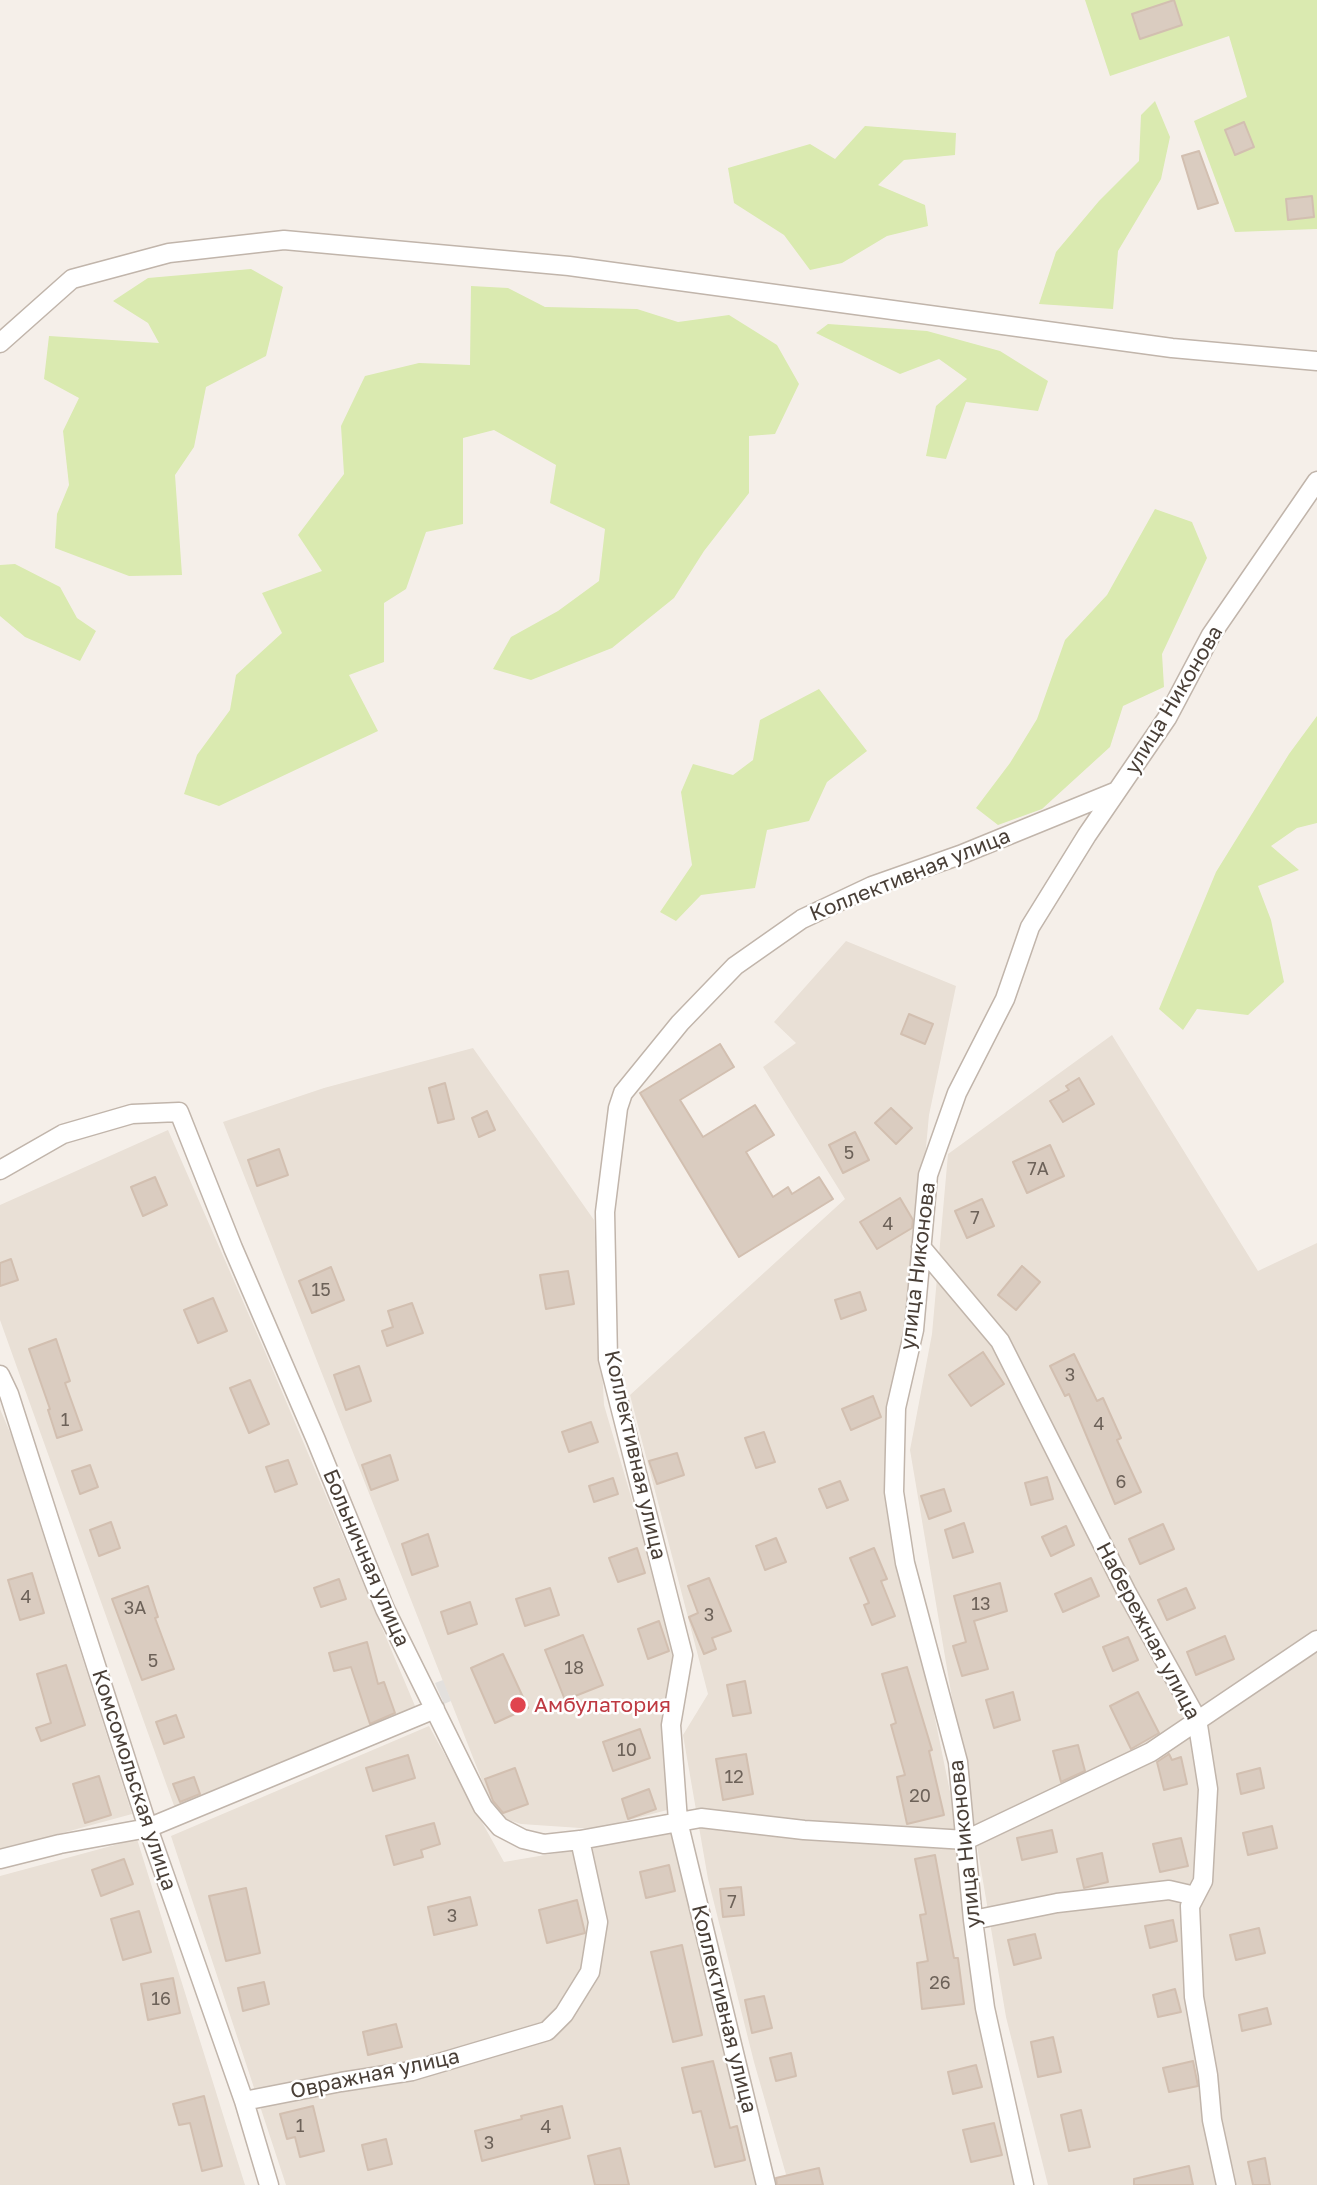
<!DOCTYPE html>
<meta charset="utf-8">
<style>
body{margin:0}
canvas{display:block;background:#f5efe9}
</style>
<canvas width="1317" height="2185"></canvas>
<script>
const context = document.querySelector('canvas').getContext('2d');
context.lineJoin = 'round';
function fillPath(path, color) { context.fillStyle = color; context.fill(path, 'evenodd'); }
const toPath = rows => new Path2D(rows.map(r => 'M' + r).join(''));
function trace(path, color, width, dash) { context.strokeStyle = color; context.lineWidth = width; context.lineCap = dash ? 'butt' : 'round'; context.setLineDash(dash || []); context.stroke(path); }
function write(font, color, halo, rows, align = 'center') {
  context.font = font + ' "Golos Text",sans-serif'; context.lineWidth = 5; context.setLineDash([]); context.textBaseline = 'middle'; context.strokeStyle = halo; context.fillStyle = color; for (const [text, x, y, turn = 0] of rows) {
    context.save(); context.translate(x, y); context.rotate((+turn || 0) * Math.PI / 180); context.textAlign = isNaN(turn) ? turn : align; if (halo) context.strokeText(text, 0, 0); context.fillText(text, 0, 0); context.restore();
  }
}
fillPath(toPath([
 [846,941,956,986,929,1115,919,1223,884,1470,956,1821,1016,2185,789,2185,754,2062,708,1879,683,1735,708,1694,630,1395,845,1199,763,1067,796,1043,774,1022],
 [1112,1035,1258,1271,1317,1243,1317,2185,1048,2185,1006,2017,910,1450,932,1334,948,1154],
 [473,1048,594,1220,604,1405,678,1656,671,1809,595,1829,521,1824,496,1816,223,1122,324,1088],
 [168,1130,266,1354,418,1713,177,1814,0,1320,0,1205],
 [0,1409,12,1437,132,1814,0,1850],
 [429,1726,504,1862,674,1833,759,2185,286,2185,171,1836],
 [137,1839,245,2185,0,2185,0,1876]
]), '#e9e0d6');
fillPath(toPath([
 [1085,0,1317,0,1317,229,1235,232,1194,121,1247,97,1229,36,1110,76],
 [1155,101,1170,137,1161,179,1118,251,1113,309,1039,304,1056,252,1099,201,1139,161,1141,115],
 [865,126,956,133,955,155,904,160,878,185,925,205,928,226,887,236,842,263,810,270,784,235,734,203,728,168,810,144,835,159],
 [251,269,283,287,266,356,206,387,194,447,175,475,182,575,129,576,55,548,57,514,69,485,63,431,79,398,44,379,49,336,159,343,148,323,113,301,148,278],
 [471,286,508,288,545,307,637,309,678,322,729,315,777,345,799,384,775,434,749,436,749,493,704,551,674,598,612,648,531,680,493,669,511,637,558,611,599,581,605,529,550,503,556,465,494,430,463,438,463,524,426,532,406,589,384,603,384,662,349,675,378,731,219,806,184,794,197,755,230,710,236,675,282,633,262,593,322,571,298,535,344,474,341,426,365,376,419,363,470,365],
 [828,324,927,331,1000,351,1048,381,1038,411,966,402,946,459,926,456,936,406,967,379,939,359,900,374,816,333],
 [1155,509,1192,522,1207,558,1162,654,1164,687,1123,706,1110,747,1042,809,998,825,976,808,1010,763,1037,719,1065,640,1107,595],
 [15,564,60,587,77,618,96,631,80,661,25,637,0,616,0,565],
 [819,689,867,751,827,782,809,821,767,830,755,888,701,895,676,921,660,912,692,865,681,792,693,764,733,775,753,760,760,720],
 [1317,716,1317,823,1297,828,1271,846,1299,870,1258,886,1271,920,1284,982,1248,1015,1197,1009,1183,1030,1159,1009,1216,872,1289,754]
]), '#daeab0');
fillPath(toPath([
 [443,1680,451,1701,444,1704,435,1683]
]), '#e3e0dd');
const building = toPath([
 [1174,0,1182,25,1140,39,1132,14,1174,0],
 [1244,122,1254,147,1235,155,1225,130,1244,122],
 [1199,151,1218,203,1198,209,1182,156,1199,151],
 [1312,196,1314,217,1288,220,1286,199,1312,196],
 [909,1014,933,1024,925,1044,901,1034,909,1014],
 [720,1044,734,1067,680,1100,703,1137,755,1105,774,1135,746,1152,773,1197,788,1187,792,1194,819,1177,833,1199,739,1257,640,1093,720,1044],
 [1079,1078,1094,1104,1063,1122,1050,1101,1069,1090,1066,1086,1079,1078],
 [445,1083,454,1119,438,1123,429,1088,445,1083],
 [891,1108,912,1128,896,1144,875,1123,891,1108],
 [487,1111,495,1130,479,1137,472,1118,487,1111],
 [855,1132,869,1160,843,1173,829,1145,855,1132],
 [1050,1145,1064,1176,1027,1193,1013,1162,1050,1145],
 [279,1149,288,1175,257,1186,248,1160,279,1149],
 [155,1177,167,1205,143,1216,131,1187,155,1177],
 [900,1198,913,1220,912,1228,877,1249,860,1222,900,1198],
 [982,1199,994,1226,967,1238,955,1211,982,1199],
 [11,1259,18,1280,0,1286,0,1263,11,1259],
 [1022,1266,1040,1282,1016,1310,998,1295,1022,1266],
 [331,1267,344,1300,312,1313,299,1281,331,1267],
 [568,1271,574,1304,546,1309,540,1275,568,1271],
 [860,1292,866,1310,841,1319,835,1300,860,1292],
 [213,1298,227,1331,198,1343,184,1310,213,1298],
 [412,1303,423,1333,387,1346,382,1331,393,1327,388,1311,412,1303],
 [56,1339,70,1381,65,1383,82,1430,57,1438,48,1410,50,1409,29,1349,56,1339],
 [983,1352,1004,1384,971,1406,949,1375,983,1352],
 [1074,1354,1097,1401,1103,1398,1121,1438,1117,1440,1141,1492,1115,1504,1069,1394,1065,1396,1050,1366,1074,1354],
 [359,1366,371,1401,346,1410,334,1375,359,1366],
 [250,1380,269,1424,249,1433,230,1388,250,1380],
 [873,1396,881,1417,851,1430,842,1409,873,1396],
 [591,1422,598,1442,569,1452,562,1432,591,1422],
 [764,1432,775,1462,756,1468,745,1438,764,1432],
 [677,1453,684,1475,657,1484,649,1461,677,1453],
 [390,1455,398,1480,371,1490,362,1465,390,1455],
 [288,1460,297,1484,275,1492,266,1467,288,1460],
 [90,1465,98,1487,80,1494,72,1471,90,1465],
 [1047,1477,1053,1499,1031,1505,1025,1483,1047,1477],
 [613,1478,618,1494,594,1502,589,1486,613,1478],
 [840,1481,848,1500,827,1508,819,1489,840,1481],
 [944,1489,951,1511,929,1519,921,1496,944,1489],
 [111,1522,120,1548,99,1556,90,1530,111,1522],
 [964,1523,973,1552,953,1558,945,1530,964,1523],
 [1163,1524,1174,1549,1140,1564,1129,1539,1163,1524],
 [1066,1526,1074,1545,1051,1556,1042,1537,1066,1526],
 [428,1534,438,1566,412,1575,402,1544,428,1534],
 [776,1538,786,1562,765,1570,756,1546,776,1538],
 [637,1548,645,1573,618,1582,609,1558,637,1548],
 [874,1548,887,1579,881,1581,895,1616,872,1625,864,1605,869,1603,850,1558,874,1548],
 [32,1573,44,1613,20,1620,8,1580,32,1573],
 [709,1578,731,1631,712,1638,716,1649,704,1654,689,1617,698,1613,688,1586,709,1578],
 [1091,1578,1099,1596,1063,1612,1055,1594,1091,1578],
 [339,1579,346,1599,321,1607,314,1588,339,1579],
 [1000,1583,1007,1611,974,1621,988,1669,962,1676,953,1646,966,1642,954,1596,1000,1583],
 [148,1586,158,1617,155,1618,174,1669,142,1680,112,1599,148,1586],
 [550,1588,559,1615,525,1626,516,1599,550,1588],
 [1186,1588,1195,1608,1167,1620,1158,1600,1186,1588],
 [470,1602,477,1624,448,1634,441,1612,470,1602],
 [659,1621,669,1651,648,1659,638,1629,659,1621],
 [583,1635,603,1685,565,1700,545,1650,583,1635],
 [1225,1636,1234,1659,1196,1675,1187,1652,1225,1636],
 [1128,1637,1138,1660,1113,1671,1103,1647,1128,1637],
 [367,1642,378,1684,384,1682,395,1713,370,1724,351,1667,334,1671,329,1653,367,1642],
 [503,1654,528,1708,495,1723,471,1668,503,1654],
 [66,1665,85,1725,41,1741,36,1728,51,1723,37,1674,66,1665],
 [907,1667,932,1750,929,1751,944,1815,907,1824,897,1777,905,1775,891,1725,896,1723,882,1674,907,1667],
 [745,1681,751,1713,733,1716,727,1685,745,1681],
 [1013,1692,1020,1720,994,1728,986,1700,1013,1692],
 [1138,1692,1159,1733,1131,1749,1110,1706,1138,1692],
 [176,1715,184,1737,164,1744,156,1722,176,1715],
 [640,1729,650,1758,613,1771,603,1742,640,1729],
 [1078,1745,1085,1771,1061,1782,1053,1751,1078,1745],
 [746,1754,753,1794,723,1800,716,1759,746,1754],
 [1169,1754,1172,1760,1181,1757,1187,1784,1164,1790,1157,1762,1169,1754],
 [408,1755,415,1778,373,1791,366,1768,408,1755],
 [515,1768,528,1804,503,1813,493,1801,485,1779,515,1768],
 [1260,1768,1264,1788,1241,1794,1237,1774,1260,1768],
 [99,1776,111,1815,85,1823,73,1784,99,1776],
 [194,1777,200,1794,180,1802,173,1784,194,1777],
 [649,1789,656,1809,628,1819,622,1799,649,1789],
 [434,1823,440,1844,421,1850,423,1857,394,1865,386,1836,434,1823],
 [1272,1826,1277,1848,1248,1855,1243,1833,1272,1826],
 [1052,1830,1057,1852,1022,1860,1017,1838,1052,1830],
 [1181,1838,1188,1866,1160,1872,1153,1844,1181,1838],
 [1102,1853,1108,1882,1084,1888,1077,1859,1102,1853],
 [935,1855,954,1958,958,1958,964,2004,922,2009,917,1963,928,1961,920,1915,926,1914,915,1859,935,1855],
 [124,1859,133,1884,101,1896,92,1870,124,1859],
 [669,1865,675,1891,646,1898,640,1872,669,1865],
 [741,1887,744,1915,723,1917,720,1889,741,1887],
 [246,1888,260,1953,226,1961,209,1896,246,1888],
 [470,1897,477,1925,434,1935,428,1907,470,1897],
 [577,1900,585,1933,547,1943,539,1910,577,1900],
 [139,1911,151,1952,123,1960,111,1919,139,1911],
 [1173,1920,1177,1941,1150,1948,1145,1926,1173,1920],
 [1259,1928,1265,1953,1236,1960,1230,1935,1259,1928],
 [1035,1934,1041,1958,1014,1965,1008,1940,1035,1934],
 [682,1945,702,2035,673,2042,651,1952,682,1945],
 [173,1978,180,2013,148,2020,141,1984,173,1978],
 [264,1982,269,2004,243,2011,238,1988,264,1982],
 [1175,1989,1181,2012,1158,2017,1153,1995,1175,1989],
 [764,1996,772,2028,752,2033,745,2000,764,1996],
 [1267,2008,1271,2024,1242,2031,1239,2015,1267,2008],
 [396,2024,402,2047,368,2055,363,2032,396,2024],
 [1053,2037,1061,2072,1038,2077,1031,2042,1053,2037],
 [791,2053,796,2076,776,2081,770,2058,791,2053],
 [713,2061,730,2128,737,2126,745,2160,715,2167,701,2111,693,2113,682,2068,713,2061],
 [1193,2061,1198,2086,1169,2092,1163,2068,1193,2061],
 [976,2065,982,2087,953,2094,948,2072,976,2065],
 [204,2096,222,2166,202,2171,190,2123,179,2125,173,2104,204,2096],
 [313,2106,324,2151,300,2157,295,2137,287,2139,280,2114,313,2106],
 [562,2106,570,2138,482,2161,475,2131,522,2119,521,2116,562,2106],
 [1081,2110,1090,2147,1069,2151,1061,2115,1081,2110],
 [994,2123,1002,2155,971,2162,963,2130,994,2123],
 [386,2139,392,2164,368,2170,362,2145,386,2139],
 [620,2148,629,2185,595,2185,588,2156,620,2148],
 [1265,2158,1270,2185,1253,2185,1248,2162,1265,2158],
 [1189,2166,1193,2185,1134,2185,1134,2179,1189,2166],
 [819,2168,823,2185,777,2185,776,2178,819,2168]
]);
fillPath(building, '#daccc0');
trace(building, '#d2bfb0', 2);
const street = toPath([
 [0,343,72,279,169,253,284,240,569,266,1172,348,1317,361],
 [0,1170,63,1134,132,1114,179,1112,233,1248,316,1440,385,1609,483,1807,500,1827,523,1839,544,1844,580,1840,701,1818,804,1830,966,1840,1151,1752,1317,1640],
 [921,1247,1000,1341,1126,1591,1197,1719,1208,1789,1203,1881,1190,1906,1194,1997,1208,2075,1212,2120,1226,2185],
 [0,1375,9,1394,148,1828,244,2101,269,2185],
 [0,1859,60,1844,148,1828,435,1709],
 [973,1920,1057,1903,1169,1890,1195,1896],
 [244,2101,341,2082,412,2071,547,2031,564,2014,590,1972,598,1922,580,1840],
 [766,2185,678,1821,671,1725,683,1655,608,1359,605,1212,618,1108,623,1093,680,1023,735,966,802,919,872,886,960,855,1117,791],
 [1024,2185,985,2008,973,1920,958,1762,905,1563,894,1492,896,1408,914,1330,928,1175,957,1093,1005,999,1030,927,1087,835,1167,718,1211,635,1317,481]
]);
trace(street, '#c1b5ab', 21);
trace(street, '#fff', 18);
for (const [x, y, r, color] of [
 [518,1705,9,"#e0444e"]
]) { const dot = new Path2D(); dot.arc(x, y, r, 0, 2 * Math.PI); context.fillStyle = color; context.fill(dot); trace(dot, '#fff', 2.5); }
write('18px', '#6d6259', null, [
 ["5",849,1153],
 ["7А",1038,1169],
 ["7",975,1218],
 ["4",888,1224],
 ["15",321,1290],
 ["3",1070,1375],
 ["1",65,1420],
 ["4",1099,1424],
 ["6",1121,1482],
 ["4",26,1597],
 ["13",981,1604],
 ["3А",135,1608],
 ["3",709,1615],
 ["5",153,1661],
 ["18",574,1668],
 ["10",627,1750],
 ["12",734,1777],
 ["20",920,1796],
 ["7",732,1902],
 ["3",452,1916],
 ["26",940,1983],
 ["16",161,1999],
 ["1",300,2126],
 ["4",546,2127],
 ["3",489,2143]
]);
write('21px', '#493f37', '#fff', [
 ["улица Никонова",1174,700,-59],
 ["Коллективная улица",910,875,-22],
 ["улица Никонова",918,1266,-83],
 ["Коллективная улица",635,1455,77],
 ["Больничная улица",366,1558,67],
 ["Набережная улица",1148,1631,62],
 ["Комсомольская улица",134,1780,72],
 ["улица Никонова",965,1844,-96],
 ["Коллективная улица",724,2009,76],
 ["Овражная улица",375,2074,-12]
]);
write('21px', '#be3a42', '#fff', [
 ["Амбулатория",534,1705]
], 'left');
</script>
